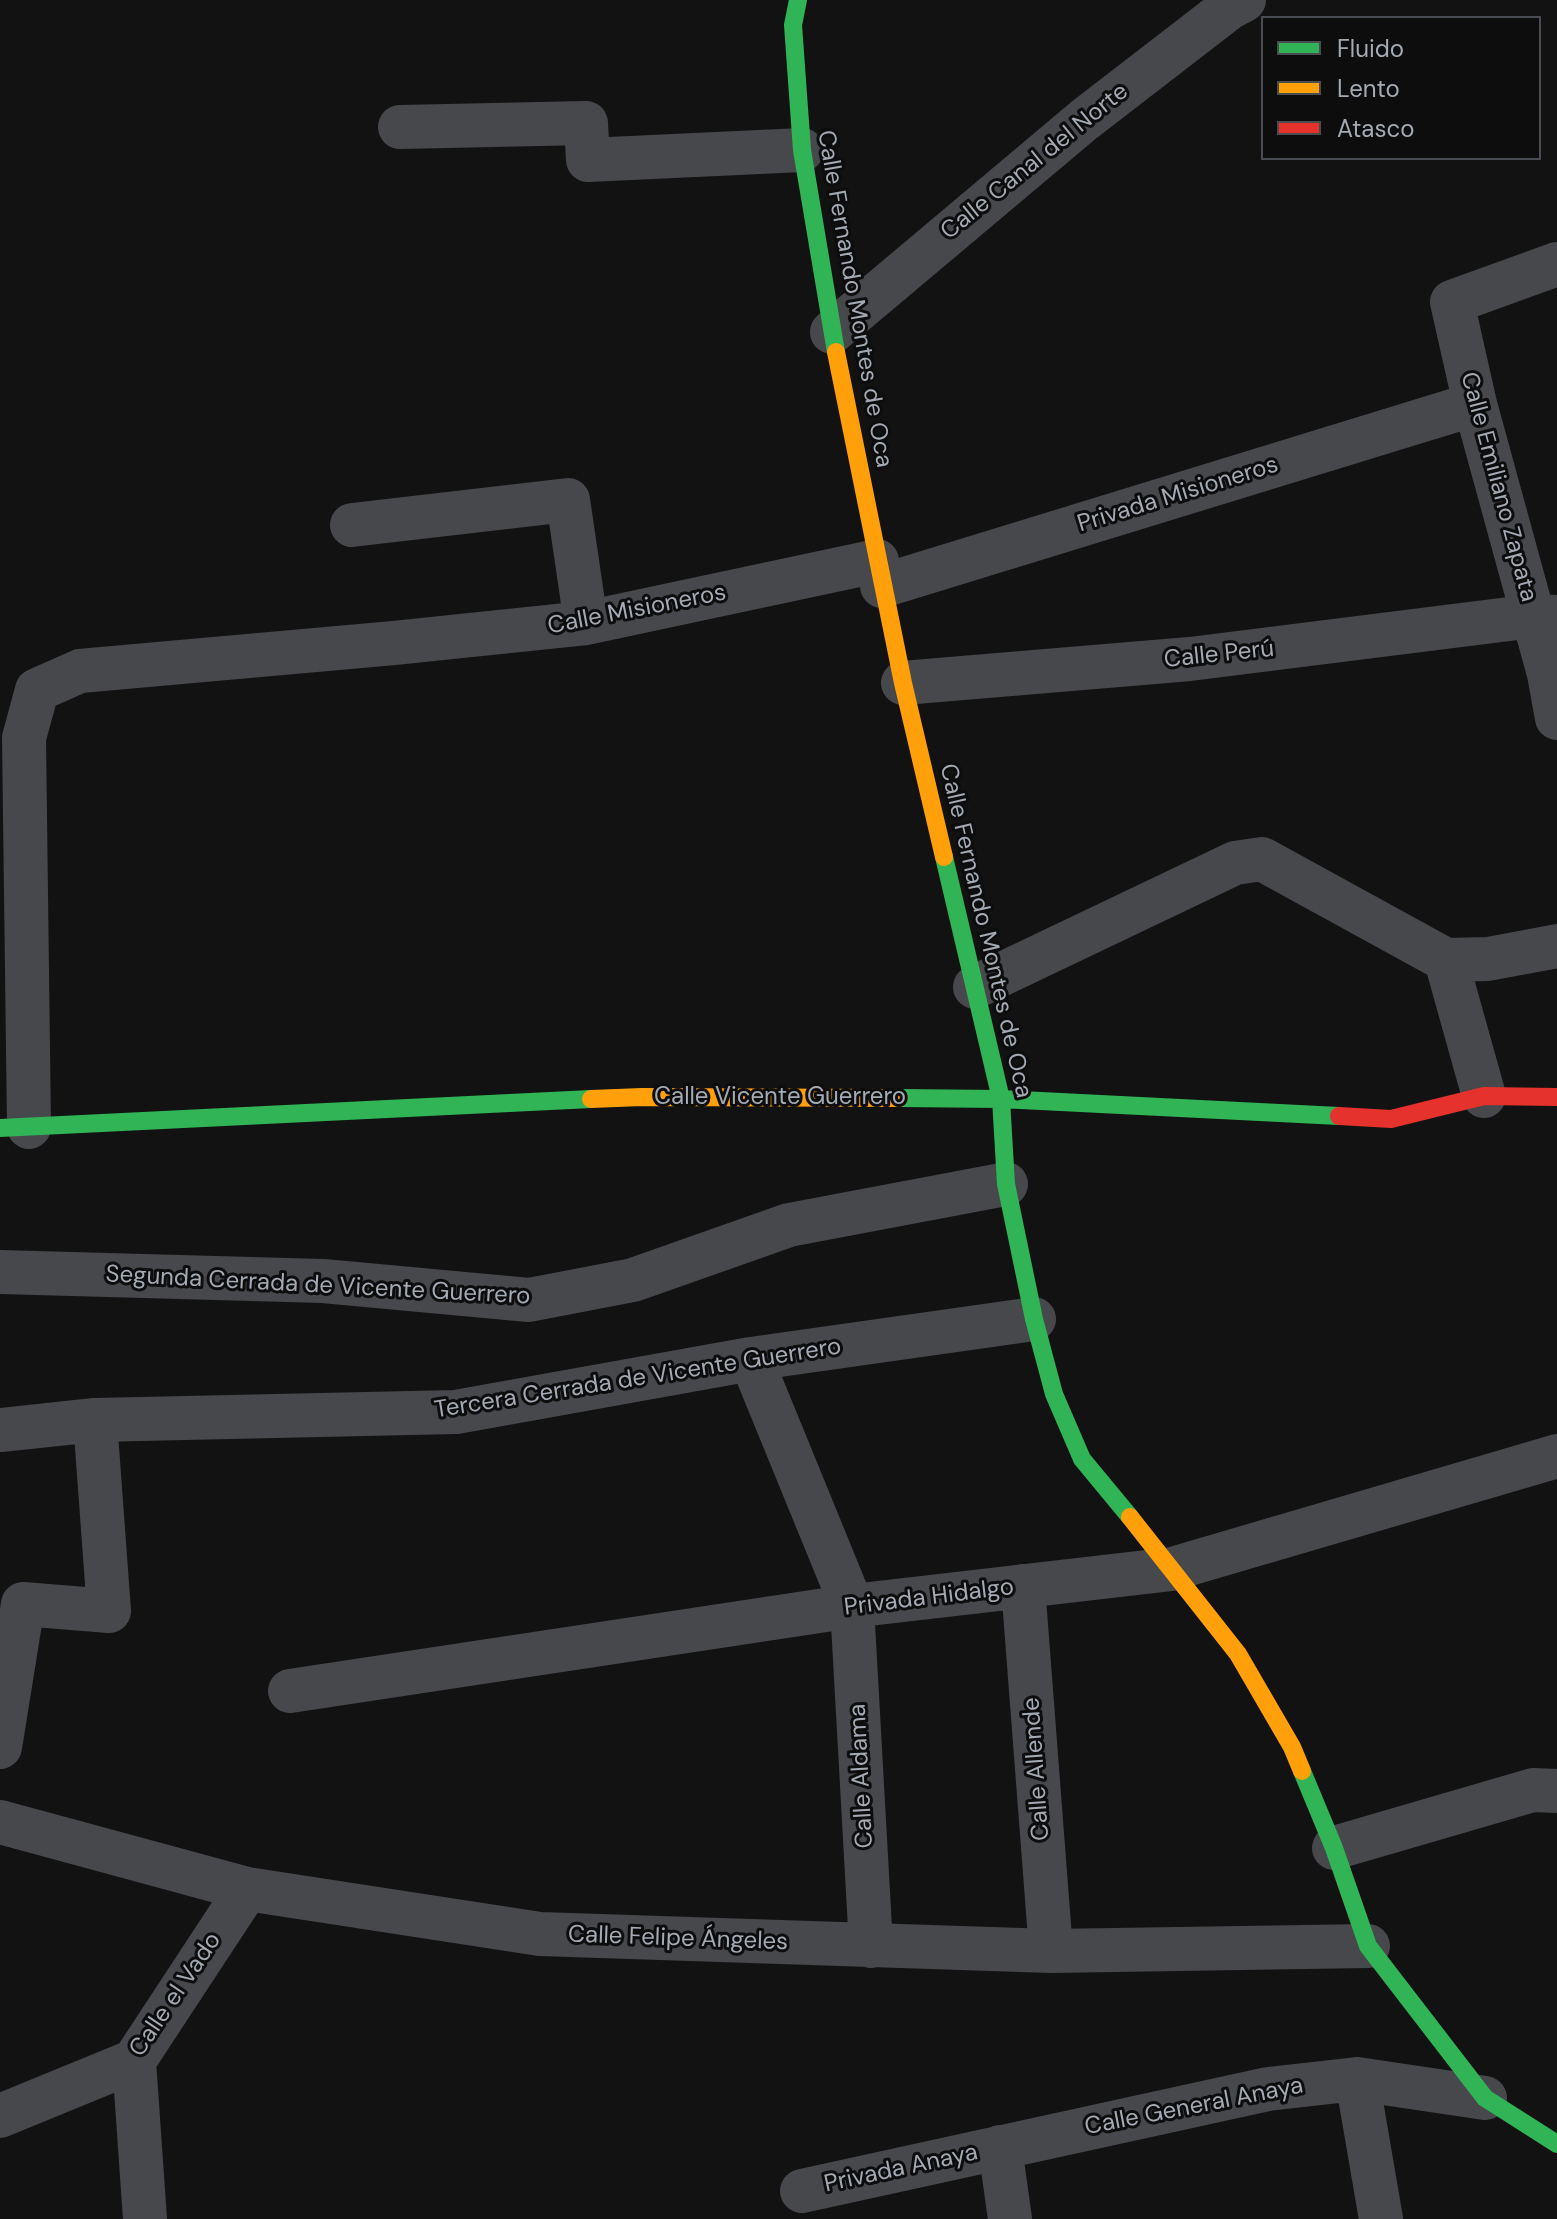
<!DOCTYPE html>
<meta charset="utf-8">
<style>
body{margin:0}
#map{position:relative;width:1557px;height:2219px;overflow:hidden;background:#121213;font-family:"DM Sans",sans-serif}
canvas{display:block}
.legend{position:absolute;left:1261px;top:16px;width:280px;height:144px;box-sizing:border-box;background:#0d0d0e;border:2px solid #494c50;margin:0;padding:10px 14px;list-style:none;font-size:24px;color:#a4aab3}
.legend li{display:flex;align-items:center;gap:16px;height:40px}
.legend b{width:40px;border:2px solid #494c50}
</style>
<div id="map">
<canvas width="1557" height="2219"></canvas>
<ul class="legend">
<li><b style="height:10px;background:#30b455"></b>Fluido</li>
<li><b style="height:10px;background:#ff9f0a"></b>Lento</li>
<li><b style="height:10px;background:#e5322d"></b>Atasco</li>
</ul>
</div>
<script>
const context = document.querySelector('canvas').getContext('2d');
context.lineJoin = 'round';
const toPath = rows => new Path2D(rows.map(r => 'M' + r).join(''));
function trace(path, color, width, dash) { context.strokeStyle = color; context.lineWidth = width; context.lineCap = dash ? 'butt' : 'round'; context.setLineDash(dash || []); context.stroke(path); }
function write(font, color, halo, rows, align = 'center') {
  context.font = font + ' "DM Sans",sans-serif'; context.lineWidth = 6; context.setLineDash([]); context.textBaseline = 'middle'; context.strokeStyle = halo; context.fillStyle = color; for (const [text, x, y, turn = 0] of rows) {
    context.save(); context.translate(x, y); context.rotate((+turn || 0) * Math.PI / 180); context.textAlign = isNaN(turn) ? turn : align; if (halo) context.strokeText(text, 0, 0); context.fillText(text, 0, 0); context.restore();
  }
}
trace(toPath([
 [400,127,586,123,588,160,802,150],
 [1557,264,1452,302,1475,404,1549,674,1557,718],
 [832,332,1084,120,1229,8,1244,0],
 [352,525,568,500,586,623],
 [882,586,1475,404],
 [903,683,1190,659,1533,616,1557,617],
 [1446,960,1484,1096],
 [975,987,1235,863,1262,859,1446,960,1488,959,1557,946],
 [29,1127,24,738,37,690,80,671,394,643,586,623,877,561],
 [0,1272,323,1281,529,1300,633,1280,789,1225,1006,1184],
 [751,1359,852,1606,871,1946],
 [0,1430,95,1420,456,1412,751,1359,1034,1319],
 [1023,1586,1051,1951],
 [290,1691,852,1606,1172,1569,1557,1456],
 [0,1747,23,1604,109,1611,95,1420],
 [0,1822,247,1889,540,1934,1051,1951,1368,1946],
 [1334,1848,1533,1790,1557,1791],
 [134,2061,145,2219],
 [1357,2079,1381,2219],
 [0,2116,134,2061,247,1889],
 [1000,2147,1010,2219],
 [802,2191,1268,2089,1357,2079,1485,2098]
]), '#47484b', 44);
trace(toPath([
 [798,0,793,25,802,150,836,352],
 [944,857,1001,1099,1006,1184,1034,1319,1054,1394,1082,1459,1130,1517],
 [899,1098,1001,1099,1339,1116],
 [0,1128,591,1099],
 [1302,1771,1334,1848,1368,1946,1485,2098,1557,2144]
]), '#30b455', 18);
trace(toPath([
 [836,352,903,683,944,857],
 [591,1099,642,1097,899,1098],
 [1130,1517,1238,1654,1292,1747,1302,1771]
]), '#ff9f0a', 18);
trace(toPath([
 [1339,1116,1391,1119,1484,1096,1557,1097]
]), '#e5322d', 18);
write('24px', '#a4aab3', '#0d0d0e', [
 ["Calle Canal del Norte",1035,162,-39],
 ["Calle Fernando Montes de Oca",854,299,80],
 ["Calle Emiliano Zapata",1498,487,75],
 ["Privada Misioneros",1178,495,-17],
 ["Calle Misioneros",637,610,-11],
 ["Calle Perú",1219,655,-6],
 ["Calle Fernando Montes de Oca",985,931,77],
 ["Calle Vicente Guerrero",780,1098],
 ["Segunda Cerrada de Vicente Guerrero",318,1286,3],
 ["Tercera Cerrada de Vicente Guerrero",638,1379,-9],
 ["Privada Hidalgo",929,1598,-7],
 ["Calle Allende",1037,1769,-94],
 ["Calle Aldama",862,1776,-93],
 ["Calle Felipe Ángeles",678,1939,2],
 ["Calle el Vado",176,1995,-56],
 ["Calle General Anaya",1194,2107,-11],
 ["Privada Anaya",901,2169,-12]
]);
</script>
